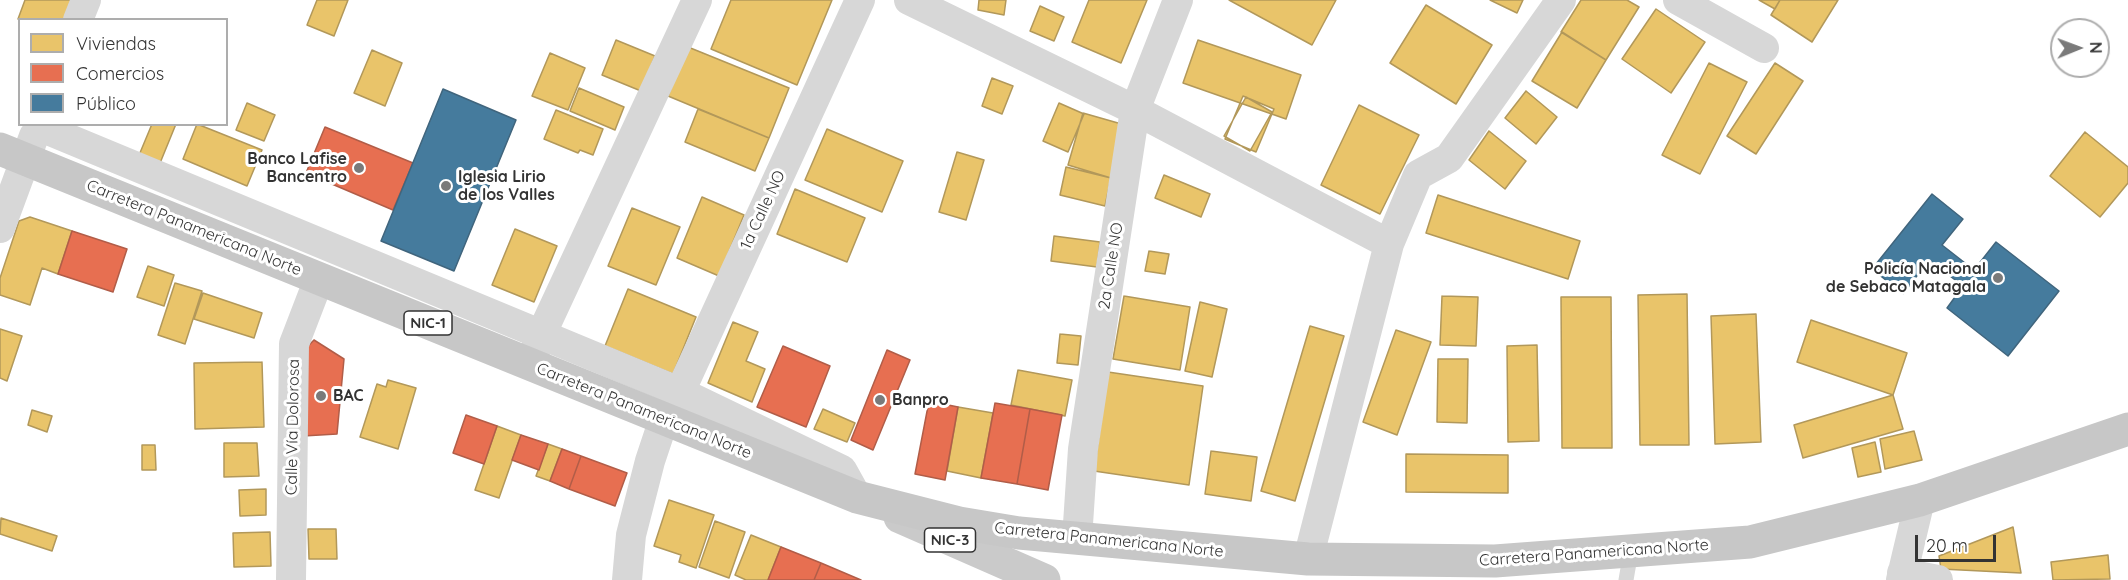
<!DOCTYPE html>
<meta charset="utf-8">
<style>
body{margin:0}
#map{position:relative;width:2128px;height:580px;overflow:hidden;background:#fff;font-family:Quicksand,sans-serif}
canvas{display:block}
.legend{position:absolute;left:18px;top:18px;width:210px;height:108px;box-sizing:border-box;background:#fff;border:2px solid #adadad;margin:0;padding:8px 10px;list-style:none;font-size:18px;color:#333}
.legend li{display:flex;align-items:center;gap:12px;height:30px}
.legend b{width:30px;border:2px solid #adadad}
.north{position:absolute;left:2050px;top:18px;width:60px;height:60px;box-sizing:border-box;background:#fff;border:2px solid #adadad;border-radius:50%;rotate:89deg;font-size:16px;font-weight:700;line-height:24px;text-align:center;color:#333}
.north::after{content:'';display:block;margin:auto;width:21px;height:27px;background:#7a7a7a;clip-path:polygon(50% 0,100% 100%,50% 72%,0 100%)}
.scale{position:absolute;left:1915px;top:535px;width:81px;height:27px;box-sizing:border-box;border:3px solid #333;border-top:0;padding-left:8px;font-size:18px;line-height:21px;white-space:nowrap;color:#333;-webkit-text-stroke:4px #fff;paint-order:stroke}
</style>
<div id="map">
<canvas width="2128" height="580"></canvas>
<ul class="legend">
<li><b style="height:16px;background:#e9c46a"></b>Viviendas</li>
<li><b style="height:16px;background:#e76f51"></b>Comercios</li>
<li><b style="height:16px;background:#457b9d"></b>Público</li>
</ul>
<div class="north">N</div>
<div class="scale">20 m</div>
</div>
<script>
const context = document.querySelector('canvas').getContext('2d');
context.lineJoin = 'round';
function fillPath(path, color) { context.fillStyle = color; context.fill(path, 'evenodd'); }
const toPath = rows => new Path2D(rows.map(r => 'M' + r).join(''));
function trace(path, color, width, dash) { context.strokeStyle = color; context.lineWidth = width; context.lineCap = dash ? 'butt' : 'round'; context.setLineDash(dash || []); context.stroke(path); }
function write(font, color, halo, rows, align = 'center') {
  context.font = font + ' Quicksand,sans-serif'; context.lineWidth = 6; context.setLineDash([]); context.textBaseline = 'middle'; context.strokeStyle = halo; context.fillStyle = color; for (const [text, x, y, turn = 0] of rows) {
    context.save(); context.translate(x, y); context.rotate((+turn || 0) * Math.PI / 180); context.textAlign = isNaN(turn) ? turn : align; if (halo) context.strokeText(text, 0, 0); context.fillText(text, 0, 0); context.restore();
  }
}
const homes = toPath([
 [25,0,77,0,69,20,20,20,18,19,25,0],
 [317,0,348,0,334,36,307,25,317,0],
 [731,0,832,0,797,85,711,49,731,0],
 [979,0,1006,0,1004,15,978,10,979,0],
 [1089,0,1147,0,1121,63,1072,42,1089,0],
 [1229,0,1336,0,1312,45,1229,0],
 [1490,0,1523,0,1517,13,1490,0],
 [1581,0,1627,0,1639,7,1606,60,1561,32,1581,0],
 [1759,0,1780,0,1775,9,1759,0],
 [1780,0,1838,0,1812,42,1771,15,1780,0],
 [1426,5,1492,45,1456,104,1390,63,1426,5],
 [1040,6,1064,17,1054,41,1030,31,1040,6],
 [1656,9,1705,42,1671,93,1622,59,1656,9],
 [1562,32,1606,60,1577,108,1532,81,1562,32],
 [616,40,655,56,641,91,602,75,616,40],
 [1198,40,1301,75,1286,119,1183,83,1198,40],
 [688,47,789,88,769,138,668,96,688,47],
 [372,50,402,63,385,106,354,93,372,50],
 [550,53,585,68,568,110,532,96,550,53],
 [1709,63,1747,82,1700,174,1662,155,1709,63],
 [1775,63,1803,81,1756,154,1727,136,1775,63],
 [992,78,1013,86,1002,114,982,106,992,78],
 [579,88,624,107,615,130,570,111,579,88],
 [1526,91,1557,117,1536,144,1505,118,1526,91],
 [1243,96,1274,109,1256,152,1225,139,1243,96],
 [1246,97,1272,112,1250,151,1224,136,1246,97],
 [247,103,275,115,264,141,236,130,247,103],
 [1059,103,1084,114,1068,152,1043,141,1059,103],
 [1359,105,1419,135,1380,214,1321,185,1359,105],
 [698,109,769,138,755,171,685,142,698,109],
 [556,110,603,129,593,155,580,150,578,153,544,139,556,110],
 [1083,113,1125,125,1111,178,1068,165,1083,113],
 [152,124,176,124,158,168,137,160,152,124],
 [197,124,262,150,247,186,183,159,197,124],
 [827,129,903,161,882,212,805,180,827,129],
 [1489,131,1526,161,1505,189,1469,160,1489,131],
 [2085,132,2128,167,2128,183,2100,217,2050,176,2085,132],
 [957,152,984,160,966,220,939,212,957,152],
 [1066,167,1111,178,1105,206,1060,195,1066,167],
 [1164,175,1210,194,1201,217,1155,198,1164,175],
 [795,189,865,218,847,262,777,234,795,189],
 [1438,195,1580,241,1568,279,1426,233,1438,195],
 [702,197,744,215,719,276,677,258,702,197],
 [632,208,680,227,656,285,608,266,632,208],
 [30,217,72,231,58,274,42,268,30,305,0,295,0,278,19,221,30,217],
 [515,229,557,246,534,302,492,285,515,229],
 [1054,236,1100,242,1097,267,1051,261,1054,236],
 [1149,251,1169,254,1165,274,1145,271,1149,251],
 [148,266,174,275,164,306,137,297,148,266],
 [175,283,202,291,185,344,158,335,175,283],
 [628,289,696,317,673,374,605,346,628,289],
 [203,293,262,313,254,338,194,319,203,293],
 [1687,294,1689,445,1640,445,1638,295,1687,294],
 [1124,296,1190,307,1180,370,1113,359,1124,296],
 [1442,296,1478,297,1476,346,1440,345,1442,296],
 [1561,297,1611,297,1612,448,1562,448,1561,297],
 [1200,302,1227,309,1212,377,1185,371,1200,302],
 [1756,314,1761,442,1715,444,1711,316,1756,314],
 [1811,320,1907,353,1893,395,1797,362,1811,320],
 [733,322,758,332,746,361,765,369,752,402,708,383,733,322],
 [1310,326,1344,336,1295,501,1261,491,1310,326],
 [0,329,22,336,7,381,0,378,0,329],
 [1396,330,1431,342,1397,435,1363,422,1396,330],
 [1060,334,1081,336,1078,365,1057,363,1060,334],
 [1537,345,1539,441,1508,442,1507,346,1537,345],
 [1438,359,1468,359,1467,423,1437,422,1438,359],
 [262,362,264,427,195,429,194,363,262,362],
 [1018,370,1072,380,1065,416,1011,405,1018,370],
 [1108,372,1203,386,1189,485,1094,471,1108,372],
 [388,380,416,388,398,449,360,437,377,384,386,387,388,380],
 [1893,395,1903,429,1803,458,1794,425,1893,395],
 [958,407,993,413,981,478,947,471,958,407],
 [823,409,855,423,847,442,814,429,823,409],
 [32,410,52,416,47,432,28,425,32,410],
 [497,426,521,435,499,498,475,490,497,426],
 [1914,431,1922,460,1885,469,1880,439,1914,431],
 [1875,442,1881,472,1858,477,1852,448,1875,442],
 [224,443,257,443,259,476,224,477,224,443],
 [548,444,562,449,550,481,536,476,548,444],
 [142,445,155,445,156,470,142,470,142,445],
 [1211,451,1257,457,1251,501,1205,494,1211,451],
 [1406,454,1508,455,1508,493,1406,492,1406,454],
 [266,489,266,515,240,516,239,490,266,489],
 [669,500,714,515,696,568,679,562,681,555,654,546,669,500],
 [1,518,57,536,52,551,0,534,1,518],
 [715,521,745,532,729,578,699,567,715,521],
 [2013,527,2021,573,1941,569,1939,556,2013,527],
 [308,529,336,529,337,559,309,559,308,529],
 [270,532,271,566,234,567,233,533,270,532],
 [751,535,781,547,768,580,746,580,735,575,751,535],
 [2108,555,2110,579,2053,580,2051,562,2108,555]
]);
fillPath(homes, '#e9c46a');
trace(homes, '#b2985a', 1.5);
const shops = toPath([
 [325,127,413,163,393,210,306,173,325,127],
 [72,231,127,249,113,292,58,274,72,231],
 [314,340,344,359,337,434,303,436,301,353,314,340],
 [783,346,830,366,806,427,757,407,783,346],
 [887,350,910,360,873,450,851,440,887,350],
 [929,401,958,407,945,480,915,474,929,401],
 [995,403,1030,409,1017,484,981,478,995,403],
 [1030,409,1062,415,1048,490,1017,484,1030,409],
 [466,415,497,426,484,464,453,453,466,415],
 [521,435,548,444,539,470,512,460,521,435],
 [562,449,581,456,569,489,550,481,562,449],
 [581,456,627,473,615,506,569,489,581,456],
 [781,547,821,563,814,580,768,580,781,547],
 [821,563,861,580,814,580,821,563]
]);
fillPath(shops, '#e76f51');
trace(shops, '#b15d48', 1.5);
const public = toPath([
 [443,89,516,120,454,271,381,241,443,89],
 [1932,194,1963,219,1942,245,1974,270,1996,242,2059,291,2008,356,1947,308,1963,286,1929,260,1903,294,1872,269,1932,194]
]);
fillPath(public, '#457b9d');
trace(public, '#40657d', 1.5);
trace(toPath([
 [1626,580,1631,551]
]), '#d7d7d7', 15);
trace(toPath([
 [909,0,1135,110,1389,244],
 [1678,0,1764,48],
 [78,20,86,0],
 [38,126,680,392,842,470,857,497],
 [0,228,34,136],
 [534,354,541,335,697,0],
 [1077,539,1083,449,1135,110,1178,0],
 [1308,559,1389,244,1418,175,1449,158,1561,0],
 [1902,573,1938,580],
 [291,580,294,344,319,279],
 [627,580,631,535,650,461,664,419,680,392,860,0],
 [1901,580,1920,500]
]), '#d7d7d7', 30);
trace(toPath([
 [900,517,1044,580]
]), '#cacaca', 33);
trace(toPath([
 [0,149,857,497,959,523,1019,533,1308,559,1495,561,1750,542,1920,500,2128,429]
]), '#c7c7c7', 33);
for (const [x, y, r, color] of [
 [359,168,6,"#7a7a7a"],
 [446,186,6,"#7a7a7a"],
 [1998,278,6,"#7a7a7a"],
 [321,396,6,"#7a7a7a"],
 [880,400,6,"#7a7a7a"]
]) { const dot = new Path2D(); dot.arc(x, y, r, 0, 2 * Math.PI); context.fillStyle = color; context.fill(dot); trace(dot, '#fff', 2); }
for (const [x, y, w] of [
 [428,323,48],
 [950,540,51]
]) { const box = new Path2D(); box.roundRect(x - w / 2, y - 12, w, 24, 4.5); context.fillStyle = '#fff'; context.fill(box); trace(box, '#333', 1.5); }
write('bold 15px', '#333', null, [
 ["NIC-1",428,323],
 ["NIC-3",950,540]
]);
write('bold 16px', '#333', '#fff', [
 ["Banco Lafise",347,159,"right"],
 ["Bancentro",347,177,"right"],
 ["Iglesia Lirio",458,177],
 ["de los Valles",458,195],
 ["Policía Nacional",1986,269,"right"],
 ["de Sebaco Matagala",1986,287,"right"],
 ["BAC",333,396],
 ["Banpro",892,400]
], 'left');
write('16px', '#333', '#fff', [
 ["1a Calle NO",763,210,-65],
 ["Carretera Panamericana Norte",194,228,22],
 ["2a Calle NO",1111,266,-81],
 ["Carretera Panamericana Norte",644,411,22],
 ["Calle Vía Dolorosa",293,427,-89],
 ["Carretera Panamericana Norte",1109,540,6],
 ["Carretera Panamericana Norte",1594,553,-4]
]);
</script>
